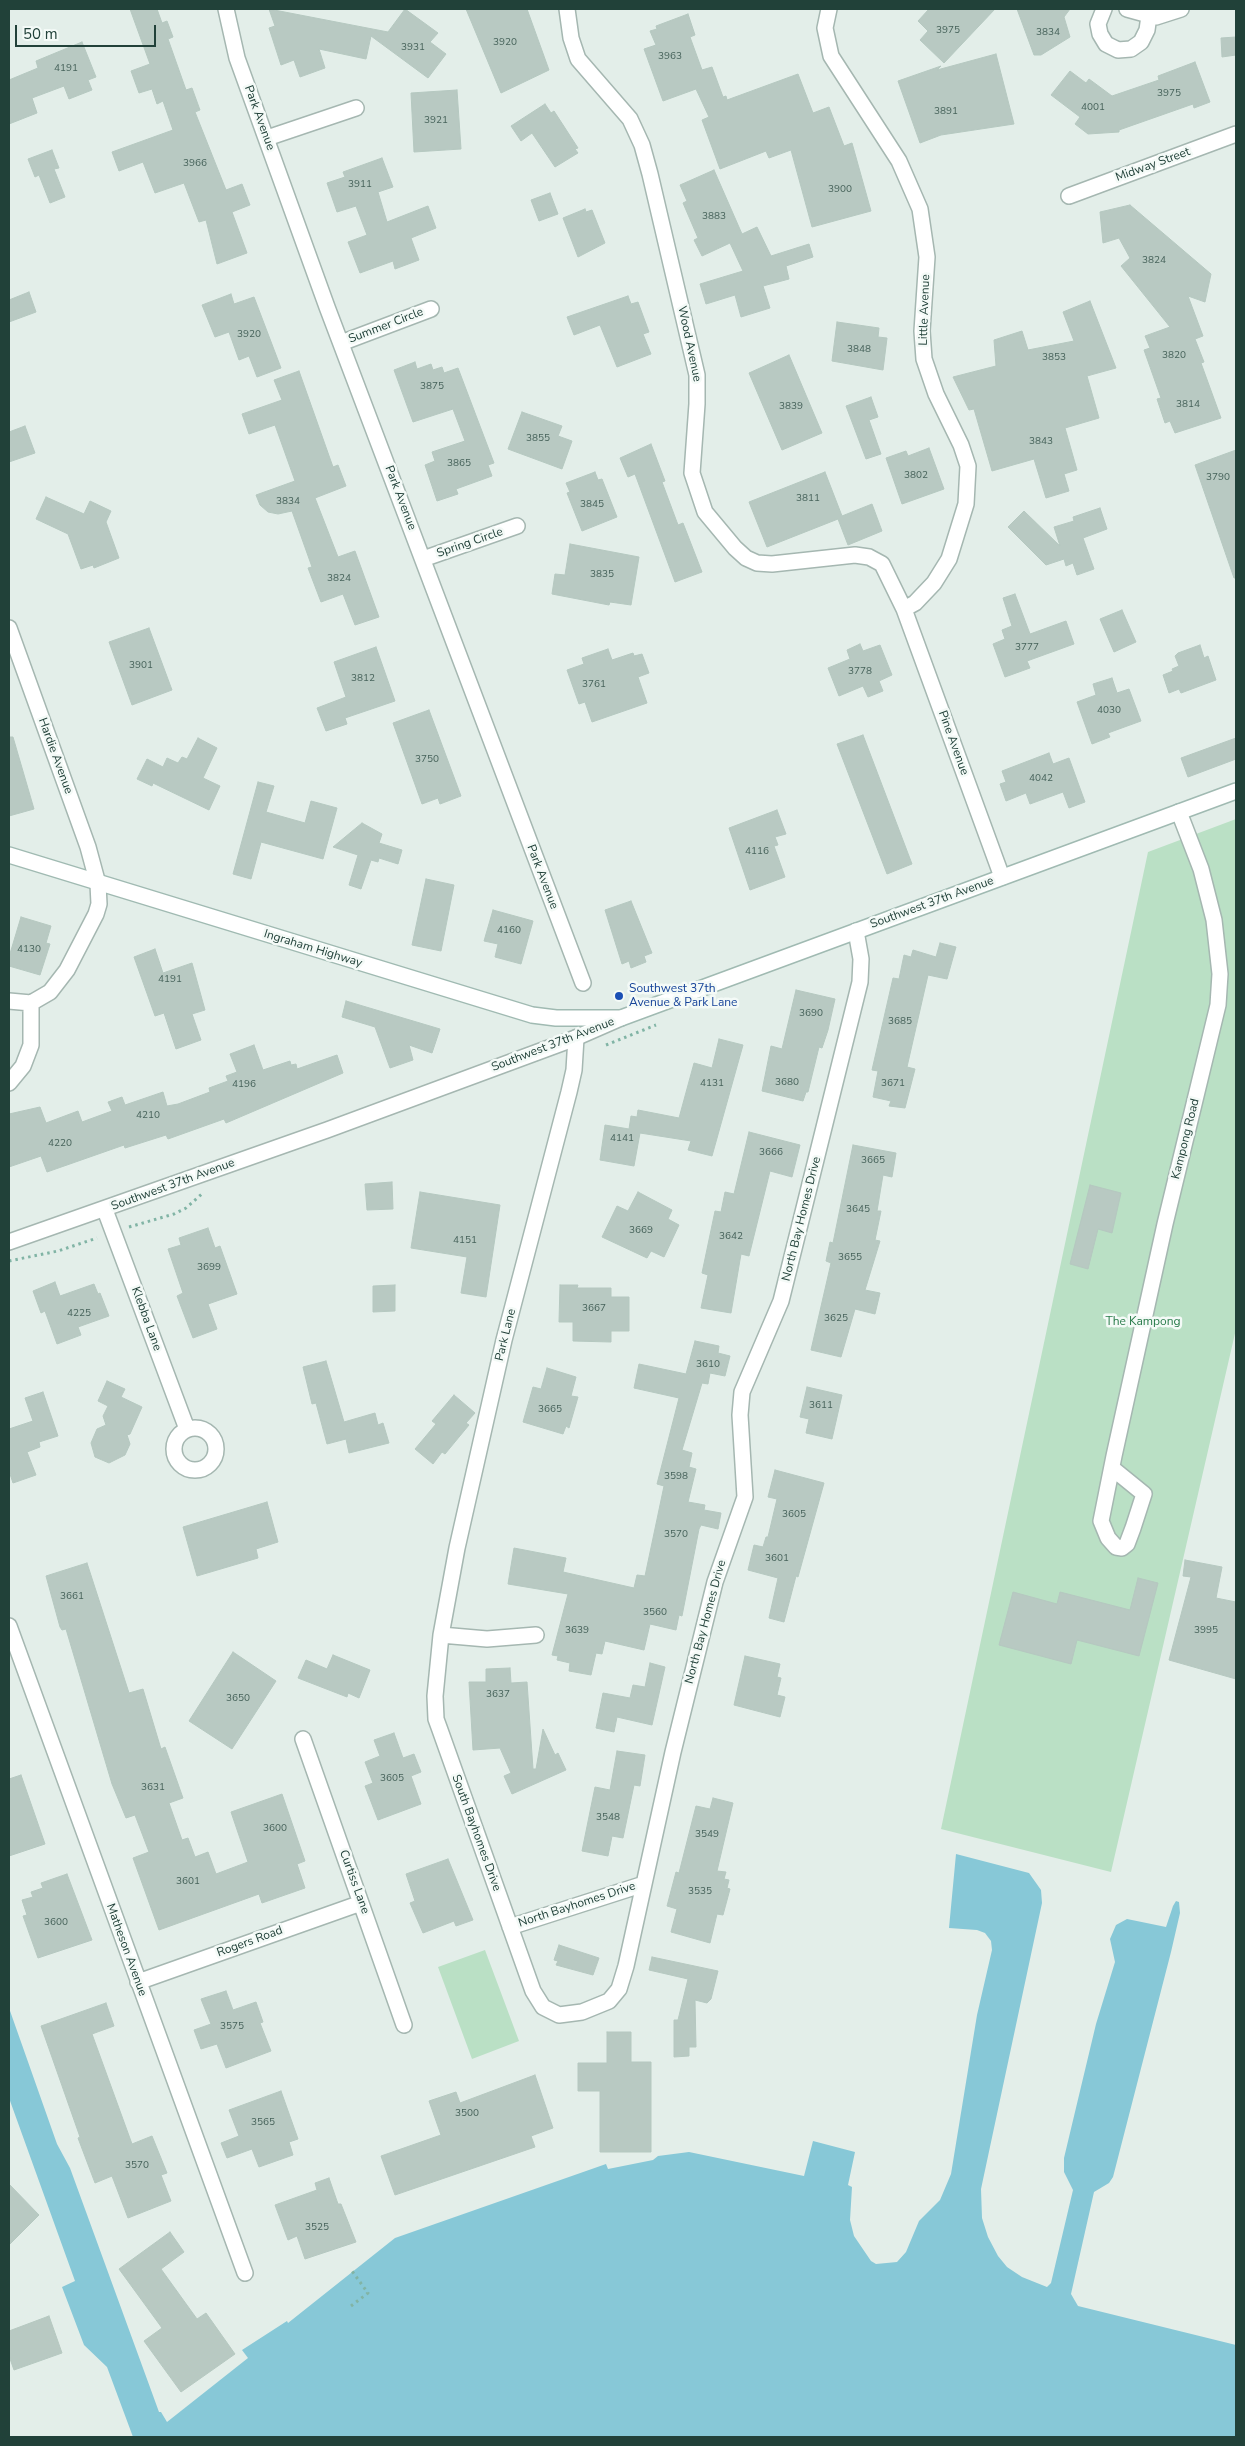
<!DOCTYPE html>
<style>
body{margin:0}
#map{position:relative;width:1245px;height:2446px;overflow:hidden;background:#e3eee9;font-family:"Nunito Sans",sans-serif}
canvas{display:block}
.frame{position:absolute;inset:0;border:10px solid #214139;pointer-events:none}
.scale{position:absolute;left:15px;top:25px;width:141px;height:22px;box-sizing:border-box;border:2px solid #214139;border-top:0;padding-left:6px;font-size:15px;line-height:18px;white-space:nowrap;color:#214139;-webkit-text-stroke:4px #f4faf7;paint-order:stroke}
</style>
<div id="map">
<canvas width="1245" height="2446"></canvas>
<div class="frame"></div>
<div class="scale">50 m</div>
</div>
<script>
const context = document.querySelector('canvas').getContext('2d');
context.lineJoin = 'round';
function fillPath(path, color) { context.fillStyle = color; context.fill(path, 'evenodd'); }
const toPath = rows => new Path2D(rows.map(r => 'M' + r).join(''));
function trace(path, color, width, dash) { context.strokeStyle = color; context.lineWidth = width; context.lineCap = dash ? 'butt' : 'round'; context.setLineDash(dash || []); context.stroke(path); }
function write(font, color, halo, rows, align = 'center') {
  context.font = font + ' "Nunito Sans",sans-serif'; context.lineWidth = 5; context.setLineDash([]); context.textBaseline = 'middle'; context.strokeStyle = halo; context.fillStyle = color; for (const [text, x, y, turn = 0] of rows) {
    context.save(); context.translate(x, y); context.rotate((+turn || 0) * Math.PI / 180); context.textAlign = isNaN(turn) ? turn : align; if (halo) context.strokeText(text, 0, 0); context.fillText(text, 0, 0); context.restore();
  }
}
fillPath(toPath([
 [1236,819,1236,1329,1111,1872,941,1829,1148,852],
 [485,1950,519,2041,472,2059,438,1967]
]), '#bae0c5');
fillPath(toPath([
 [956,1854,1029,1873,1041,1890,1042,1903,981,2189,982,2218,988,2237,998,2256,1007,2267,1022,2277,1047,2287,1051,2283,1073,2190,1064,2172,1064,2158,1096,2024,1115,1962,1110,1939,1116,1925,1127,1919,1166,1927,1173,1906,1176,1901,1179,1902,1180,1913,1171,1952,1113,2177,1109,2183,1094,2192,1071,2294,1078,2306,1236,2345,1236,2437,133,2437,107,2367,84,2345,62,2287,75,2281,9,2098,9,2008,57,2144,70,2168,159,2412,161,2412,167,2422,248,2358,242,2350,287,2321,288,2323,395,2238,606,2164,608,2169,653,2160,658,2156,689,2152,804,2176,813,2141,855,2152,848,2185,852,2187,850,2220,854,2236,871,2261,876,2264,897,2262,906,2252,919,2221,940,2200,951,2174,977,2015,992,1950,991,1941,985,1933,977,1930,949,1928]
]), '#87c8d7');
const building = toPath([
 [130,9,157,9,162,23,167,21,173,37,168,39,186,90,192,88,200,110,195,112,226,190,242,184,250,205,232,212,247,253,217,264,206,220,199,222,184,183,155,193,143,162,119,171,112,152,173,130,163,101,157,104,152,89,139,93,131,71,150,64,130,9],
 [269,9,388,32,405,9,438,33,430,42,446,54,428,78,371,36,366,59,319,49,325,68,300,77,294,60,281,65,269,28,275,26,269,9],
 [466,9,527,9,549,70,501,93,466,9],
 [929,9,995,9,944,63,920,40,928,31,918,21,929,9],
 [1017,9,1070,9,1064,17,1070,37,1041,55,1034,55,1017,9],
 [688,14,695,35,690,37,702,70,712,67,723,97,726,96,727,100,798,74,813,113,829,107,844,146,852,143,871,211,812,227,791,150,769,158,766,151,720,169,702,120,709,117,696,89,663,101,644,49,656,45,650,31,657,29,656,26,688,14],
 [1236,37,1236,55,1222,57,1221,38,1236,37],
 [82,42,96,77,88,80,92,90,69,99,64,86,32,98,37,113,9,124,9,80,38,68,36,61,82,42],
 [996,54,1014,124,941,135,920,143,898,81,941,66,937,70,996,54],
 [1195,62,1210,102,1194,108,1193,104,1119,130,1119,132,1088,134,1075,124,1080,117,1051,95,1070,71,1086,83,1089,79,1112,96,1159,80,1158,76,1195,62],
 [457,90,461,149,414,152,411,93,457,90],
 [545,104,551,113,554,111,578,148,575,149,578,153,555,167,532,133,521,141,511,126,545,104],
 [52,150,59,168,54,169,65,197,50,203,39,175,35,177,28,159,52,150],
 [382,158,393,187,378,192,387,222,428,206,436,228,411,238,419,260,395,269,393,261,360,273,348,242,367,235,356,206,337,212,327,183,345,177,343,172,382,158],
 [714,170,742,234,757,227,771,256,809,244,813,257,786,266,789,279,763,286,770,308,741,317,735,295,706,304,700,284,743,271,730,243,702,256,694,240,698,238,683,203,687,201,680,185,714,170],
 [550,193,558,214,539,221,531,200,550,193],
 [1130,205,1211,274,1205,302,1188,296,1203,336,1195,339,1204,362,1201,363,1221,418,1175,433,1170,421,1165,423,1157,399,1161,398,1144,350,1150,348,1145,336,1170,327,1121,266,1130,258,1119,238,1103,243,1100,212,1130,205],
 [585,209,586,212,592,210,605,243,578,257,563,218,585,209],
 [29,292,36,312,9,322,9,300,29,292],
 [231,294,234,304,254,297,281,368,257,377,249,356,239,360,229,332,215,337,202,305,231,294],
 [628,296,631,304,638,302,649,332,643,334,651,354,617,367,600,325,574,335,567,317,628,296],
 [1090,301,1116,368,1087,376,1099,418,1065,428,1077,470,1064,474,1069,491,1046,498,1034,459,992,471,974,409,969,410,953,377,996,366,994,340,1022,331,1028,350,1074,341,1063,312,1090,301],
 [837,322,879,328,878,337,887,338,883,370,832,361,837,322],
 [789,355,822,433,782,450,749,373,789,355],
 [415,362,417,369,431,364,433,370,442,367,444,373,458,368,494,463,488,465,492,476,456,489,458,494,437,501,425,465,435,461,432,452,465,441,453,409,413,422,394,370,415,362],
 [299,371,333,467,338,465,346,486,315,498,338,557,355,551,379,617,355,625,343,594,321,602,308,568,312,567,292,511,278,514,268,512,260,505,256,495,295,481,275,425,249,434,242,414,282,400,274,380,299,371],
 [871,397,878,417,869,420,881,454,866,459,846,406,871,397],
 [522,412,562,426,558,436,572,441,562,469,508,449,522,412],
 [25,426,35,453,9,462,9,432,25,426],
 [651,444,665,481,662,482,678,525,683,523,702,572,675,582,635,474,628,477,620,458,651,444],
 [929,448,944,489,902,504,886,458,906,451,908,456,929,448],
 [1236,450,1236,578,1234,578,1195,465,1236,450],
 [595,472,598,480,602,479,617,517,582,531,567,493,570,492,566,483,595,472],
 [825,472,842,516,872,504,882,531,848,545,838,519,767,547,749,502,825,472],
 [46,497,84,514,90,501,111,511,106,522,119,558,94,568,93,565,81,569,68,534,36,519,46,497],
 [1100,508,1107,529,1083,538,1094,569,1077,575,1073,563,1066,566,1064,559,1046,565,1008,527,1024,511,1060,546,1054,527,1074,521,1073,517,1100,508],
 [570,544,639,557,631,605,610,602,609,605,552,594,555,574,565,575,570,544],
 [1015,594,1030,634,1066,621,1074,644,1027,661,1030,668,1005,677,993,644,1005,639,1002,630,1012,626,1003,598,1015,594],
 [1122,610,1136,642,1114,652,1100,619,1122,610],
 [149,628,172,690,132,705,109,642,149,628],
 [860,644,863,651,880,645,892,675,879,681,883,691,868,697,863,686,839,696,828,668,850,659,847,650,860,644],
 [1200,645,1204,658,1208,656,1216,680,1181,693,1179,689,1169,693,1163,675,1173,671,1172,669,1179,666,1175,656,1178,653,1200,645],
 [376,647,395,701,345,718,347,724,326,731,317,708,346,697,334,662,376,647],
 [608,649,612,660,633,653,634,656,642,654,649,673,638,677,647,703,592,722,585,702,579,704,567,670,584,664,582,658,608,649],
 [1112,678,1117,693,1129,689,1141,721,1108,733,1110,737,1092,744,1077,702,1096,695,1093,684,1112,678],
 [429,710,461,796,440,804,438,798,422,804,393,723,429,710],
 [863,735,912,864,887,874,837,744,863,735],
 [9,737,13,737,34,809,9,816,9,737],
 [198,738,217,748,203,778,220,786,209,810,153,783,152,786,137,779,147,759,163,767,167,758,178,763,182,757,187,759,198,738],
 [1236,738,1236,759,1188,777,1181,758,1236,738],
 [1049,753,1053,764,1069,758,1085,802,1069,808,1063,792,1030,804,1026,793,1006,801,1000,784,1006,782,1002,771,1049,753],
 [258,782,274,786,266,812,305,823,311,801,337,808,323,859,261,842,251,879,233,874,258,782],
 [777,810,786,834,775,837,778,845,774,846,785,877,750,890,729,828,777,810],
 [362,823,382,834,379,843,402,850,398,864,379,858,378,862,371,860,361,889,349,885,358,855,333,847,362,823],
 [426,879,454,885,441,951,412,945,426,879],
 [631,901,652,953,644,956,646,962,631,968,629,961,622,964,605,910,631,901],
 [493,910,533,921,521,964,495,957,498,944,484,941,493,910],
 [21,917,51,926,46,943,50,944,40,975,9,966,9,957,21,917],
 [940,943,956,947,947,979,928,975,907,1067,915,1069,905,1108,889,1106,891,1101,873,1097,878,1071,872,1070,893,978,899,979,904,955,911,957,913,950,936,957,940,943],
 [155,949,163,973,192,963,205,1010,192,1014,201,1040,176,1049,164,1013,155,1016,134,957,155,949],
 [796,990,835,999,828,1030,822,1048,819,1047,808,1092,806,1092,803,1101,762,1091,771,1046,782,1049,796,990],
 [346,1001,440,1029,432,1053,409,1045,413,1060,390,1068,375,1027,342,1017,346,1001],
 [719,1039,743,1045,712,1156,688,1150,691,1141,640,1133,634,1166,600,1160,605,1125,629,1129,631,1116,637,1117,638,1110,679,1118,694,1063,712,1068,719,1039],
 [254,1045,263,1070,290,1061,291,1065,296,1064,297,1069,337,1055,343,1073,226,1123,224,1119,168,1139,166,1135,125,1148,124,1145,47,1172,41,1156,9,1167,9,1114,40,1107,46,1123,78,1111,82,1122,112,1111,108,1102,122,1097,125,1105,163,1092,167,1106,178,1104,210,1092,209,1088,228,1081,226,1076,237,1072,230,1054,254,1045],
 [749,1132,800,1145,792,1177,770,1171,749,1256,741,1254,731,1313,701,1308,708,1275,702,1273,715,1211,721,1212,725,1192,734,1194,749,1132],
 [853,1145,896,1153,892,1177,883,1175,877,1211,881,1211,875,1240,880,1241,865,1290,880,1293,875,1314,855,1309,841,1357,811,1350,831,1263,826,1261,830,1242,833,1243,853,1145],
 [392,1182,393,1209,367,1210,365,1184,392,1182],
 [1090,1185,1121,1193,1112,1233,1098,1229,1088,1269,1070,1264,1090,1185],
 [420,1192,500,1205,486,1297,461,1293,467,1257,411,1248,420,1192],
 [638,1192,672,1210,668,1219,679,1225,664,1257,651,1251,647,1258,602,1237,617,1206,628,1211,638,1192],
 [208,1228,215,1248,220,1246,237,1294,208,1304,217,1329,193,1338,177,1296,183,1293,168,1249,181,1245,179,1238,208,1228],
 [55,1282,60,1296,94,1284,98,1294,100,1293,109,1316,78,1327,81,1335,57,1344,45,1311,41,1313,33,1291,55,1282],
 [395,1285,395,1311,373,1312,373,1286,395,1285],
 [560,1285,578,1285,577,1288,611,1288,611,1297,629,1297,629,1331,611,1331,611,1342,573,1341,573,1322,559,1322,560,1285],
 [695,1341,719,1346,718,1353,730,1356,725,1376,710,1373,708,1384,702,1383,682,1450,692,1453,689,1467,696,1469,688,1502,705,1505,704,1510,721,1513,718,1529,701,1525,699,1529,682,1616,679,1615,676,1630,650,1624,644,1650,605,1641,602,1654,596,1653,591,1675,569,1671,570,1663,557,1660,558,1656,552,1655,568,1594,508,1584,514,1548,566,1558,563,1572,634,1588,637,1575,645,1576,664,1486,657,1484,679,1398,634,1388,639,1364,686,1374,695,1341],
 [326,1361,344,1422,375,1413,378,1425,383,1423,389,1443,349,1453,346,1439,327,1444,316,1403,312,1404,303,1367,326,1361],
 [547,1368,576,1377,571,1396,578,1397,569,1428,566,1426,563,1434,523,1422,533,1387,541,1389,547,1368],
 [107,1381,125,1389,121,1397,142,1407,130,1434,127,1435,130,1444,125,1455,109,1463,95,1457,91,1443,97,1429,106,1425,103,1416,108,1406,98,1401,107,1381],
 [807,1387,842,1395,832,1439,806,1433,809,1419,800,1417,807,1387],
 [43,1392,58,1436,39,1442,40,1447,27,1452,36,1475,13,1483,9,1471,9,1429,33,1421,25,1398,43,1392],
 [454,1395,475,1413,466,1423,469,1425,445,1454,442,1452,433,1464,415,1449,436,1424,432,1421,454,1395],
 [775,1470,824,1483,798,1577,796,1576,784,1622,769,1618,778,1578,748,1570,754,1545,763,1547,766,1537,768,1537,777,1499,768,1497,775,1470],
 [267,1502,278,1542,256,1549,258,1558,197,1576,183,1527,267,1502],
 [1185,1560,1222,1567,1216,1598,1236,1602,1236,1679,1169,1660,1191,1577,1183,1576,1185,1560],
 [87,1563,129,1693,143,1689,161,1749,165,1747,183,1798,169,1803,182,1840,188,1838,195,1857,208,1852,216,1874,248,1862,231,1812,282,1794,305,1861,297,1864,305,1888,262,1903,259,1894,159,1930,133,1858,149,1852,135,1815,126,1818,112,1784,66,1629,62,1630,60,1627,46,1576,87,1563],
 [1138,1578,1158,1583,1139,1656,1077,1640,1071,1664,999,1645,1013,1592,1057,1604,1060,1592,1130,1610,1138,1578],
 [233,1652,276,1681,232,1749,189,1721,233,1652],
 [333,1655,370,1670,359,1698,348,1693,347,1697,298,1678,306,1660,327,1669,333,1655],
 [745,1656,780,1664,777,1677,781,1678,777,1695,785,1697,780,1717,734,1705,745,1656],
 [650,1663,665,1667,652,1725,617,1717,614,1732,596,1728,603,1693,630,1698,633,1685,645,1687,650,1663],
 [510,1668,511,1683,527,1682,533,1769,536,1769,543,1729,555,1755,558,1753,566,1770,512,1794,504,1776,511,1773,500,1748,473,1750,469,1682,486,1682,486,1669,510,1668],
 [394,1733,403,1758,414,1754,421,1772,411,1776,421,1804,378,1820,365,1786,373,1783,365,1762,380,1756,374,1740,394,1733],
 [617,1751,645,1755,640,1786,634,1785,623,1838,612,1836,608,1856,582,1851,595,1787,610,1790,617,1751],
 [21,1775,45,1844,9,1856,9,1779,21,1775],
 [713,1798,733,1803,717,1871,726,1872,724,1879,729,1880,727,1888,730,1889,723,1915,717,1914,710,1943,671,1932,677,1909,667,1906,676,1872,679,1873,696,1806,710,1809,713,1798],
 [448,1859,473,1920,456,1926,454,1921,423,1933,410,1903,415,1901,406,1874,448,1859],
 [67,1874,92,1940,38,1958,23,1916,27,1915,22,1900,33,1897,31,1892,43,1888,41,1883,67,1874],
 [559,1945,599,1958,593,1975,556,1965,558,1961,554,1960,559,1945],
 [652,1957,718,1971,711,1999,707,2003,695,2000,696,2047,689,2047,689,2056,674,2057,674,2020,678,2020,688,1979,649,1970,652,1957],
 [226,1991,233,2010,256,2002,263,2022,260,2023,271,2051,226,2068,217,2044,201,2049,194,2030,211,2024,201,1999,226,1991],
 [106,2003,114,2026,92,2034,132,2144,152,2136,167,2173,161,2175,171,2201,128,2218,112,2176,95,2183,78,2138,80,2137,41,2026,106,2003],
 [607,2032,631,2032,631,2062,651,2062,651,2152,600,2152,600,2091,578,2091,578,2063,607,2063,607,2032],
 [535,2075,553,2128,531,2136,535,2147,395,2195,381,2156,441,2135,429,2101,456,2092,460,2103,535,2075],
 [281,2091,298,2139,289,2142,293,2155,259,2167,252,2149,227,2158,221,2143,239,2136,229,2110,281,2091],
 [329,2178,338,2204,341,2204,356,2242,305,2259,297,2236,288,2240,275,2205,317,2190,315,2183,329,2178],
 [9,2184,39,2215,9,2245,9,2184],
 [170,2232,184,2252,161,2269,197,2319,206,2313,235,2354,181,2392,144,2341,162,2328,119,2269,170,2232],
 [49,2316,62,2353,14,2370,9,2356,9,2331,49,2316]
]);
fillPath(building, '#b8c9c2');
trace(building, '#b5c8c0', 1);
const minor = toPath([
 [226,9,237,58,327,307,583,983],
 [567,9,571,38,578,59,630,119,642,145,650,174,697,375,697,404,692,473,705,512,735,548,746,558,757,563,772,564,855,555,869,557,882,564,904,609,1002,877],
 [829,9,825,28,831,56,899,161,920,209,927,257,922,331,924,359,936,394,961,445,968,466,966,504,949,559,934,583,915,603,904,609],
 [1104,9,1098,24,1100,34,1106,44,1118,50,1131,49,1141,42,1147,30,1149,16],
 [1127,9,1156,17,1181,9],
 [267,138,356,108],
 [1069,196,1236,134],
 [341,343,431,309],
 [423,559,517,526],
 [9,628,88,847,98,884,99,904,96,914,67,970,50,992,31,1003,9,1001],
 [576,1038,574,1070,569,1092,504,1340,457,1548,441,1635,435,1696,436,1719,440,1730,533,1991,543,2007,559,2015,582,2012,609,2001,619,1989,626,1966,673,1752,715,1582,745,1497,740,1415,742,1392,781,1301,860,982,861,959,856,931],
 [9,1083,23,1066,31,1045,31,1003],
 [105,1210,187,1429],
 '174 1449a21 21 0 1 1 42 0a21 21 0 1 1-42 0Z',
 [1112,1468,1144,1494,1133,1528,1127,1544,1122,1548,1116,1547,1108,1538,1101,1521,1114,1456,1165,1224,1218,1005,1220,974,1214,920,1201,869,1179,812],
 [9,1626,245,2273],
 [441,1635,487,1639,536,1635],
 [303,1739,404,2025],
 [510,1927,644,1884],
 [138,1982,361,1903]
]);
const tertiary = toPath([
 [9,1242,327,1130,573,1039,621,1018]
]);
const secondary = toPath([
 [9,855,532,1015,556,1018,621,1018,1236,791]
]);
trace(minor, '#a5b7b1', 18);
trace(tertiary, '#a5b7b1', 18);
trace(secondary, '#a0bab2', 18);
trace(toPath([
 [606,1045,656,1025],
 [129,1227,174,1214,186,1208,204,1192],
 [9,1261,58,1251,97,1238],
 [351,2306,368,2293,352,2271]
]), '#81b4a5', 3, [2.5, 4]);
trace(minor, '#fff', 15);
trace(tertiary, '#fff', 15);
trace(secondary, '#fff', 15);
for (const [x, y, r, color] of [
 [619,996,5,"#1a4fb4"]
]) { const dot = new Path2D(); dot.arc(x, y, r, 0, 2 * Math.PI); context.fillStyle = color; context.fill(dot); trace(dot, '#f4faf7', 2); }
write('10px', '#47635b', null, [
 ["3975",948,31],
 ["3834",1048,33],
 ["3920",505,43],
 ["3931",413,48],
 ["3963",670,57],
 ["4191",66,69],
 ["3975",1169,94],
 ["4001",1093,108],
 ["3891",946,112],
 ["3921",436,121],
 ["3966",195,164],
 ["3911",360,185],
 ["3900",840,190],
 ["3883",714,217],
 ["3824",1154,261],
 ["3920",249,335],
 ["3848",859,350],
 ["3820",1174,356],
 ["3853",1054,358],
 ["3875",432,387],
 ["3814",1188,405],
 ["3839",791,407],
 ["3855",538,439],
 ["3843",1041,442],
 ["3865",459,464],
 ["3802",916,476],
 ["3790",1218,478],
 ["3811",808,499],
 ["3834",288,502],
 ["3845",592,505],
 ["3835",602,575],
 ["3824",339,579],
 ["3777",1027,648],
 ["3901",141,666],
 ["3778",860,672],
 ["3812",363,679],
 ["3761",594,685],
 ["4030",1109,711],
 ["3750",427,760],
 ["4042",1041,779],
 ["4116",757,852],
 ["4160",509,931],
 ["4130",29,950],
 ["4191",170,980],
 ["3690",811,1014],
 ["3685",900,1022],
 ["3680",787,1083],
 ["4131",712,1084],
 ["3671",893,1084],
 ["4196",244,1085],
 ["4210",148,1116],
 ["4141",622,1139],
 ["4220",60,1144],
 ["3666",771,1153],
 ["3665",873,1161],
 ["3645",858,1210],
 ["3669",641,1231],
 ["3642",731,1237],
 ["4151",465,1241],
 ["3655",850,1258],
 ["3699",209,1268],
 ["3667",594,1309],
 ["4225",79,1314],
 ["3625",836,1319],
 ["3610",708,1365],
 ["3611",821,1406],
 ["3665",550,1410],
 ["3598",676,1477],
 ["3605",794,1515],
 ["3570",676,1535],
 ["3601",777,1559],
 ["3661",72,1597],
 ["3560",655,1613],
 ["3639",577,1631],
 ["3995",1206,1631],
 ["3637",498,1695],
 ["3650",238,1699],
 ["3605",392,1779],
 ["3631",153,1788],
 ["3548",608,1818],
 ["3600",275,1829],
 ["3549",707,1835],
 ["3601",188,1882],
 ["3535",700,1892],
 ["3600",56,1923],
 ["3575",232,2027],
 ["3500",467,2114],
 ["3565",263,2123],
 ["3570",137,2166],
 ["3525",317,2228]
]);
write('12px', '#214139', '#f4faf7', [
 ["Park Avenue",259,118,70],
 ["Midway Street",1153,165,-20],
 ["Little Avenue",925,310,-88],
 ["Summer Circle",386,326,-21],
 ["Wood Avenue",689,344,78],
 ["Park Avenue",400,498,69],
 ["Spring Circle",470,543,-19],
 ["Pine Avenue",953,743,70],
 ["Hardie Avenue",55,756,70],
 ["Park Avenue",542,877,69],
 ["Southwest 37th Avenue",932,903,-20],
 ["Ingraham Highway",313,949,17],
 ["Southwest 37th Avenue",553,1045,-21],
 ["Kampong Road",1186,1139,-76],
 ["Southwest 37th Avenue",173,1185,-20],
 ["North Bay Homes Drive",802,1219,-76],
 ["Klebba Lane",146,1319,70],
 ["Park Lane",506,1335,-76],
 ["North Bay Homes Drive",706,1622,-75],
 ["South Bayhomes Drive",476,1833,70],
 ["Curtiss Lane",354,1882,70],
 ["North Bayhomes Drive",577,1905,-18],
 ["Rogers Road",250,1942,-20],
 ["Matheson Avenue",126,1950,70]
]);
write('12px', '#164399', '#f4faf7', [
 ["Southwest 37th",629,989],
 ["Avenue & Park Lane",629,1003]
], 'left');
write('12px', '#287b4a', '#f4faf7', [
 ["The Kampong",1143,1322]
]);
</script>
